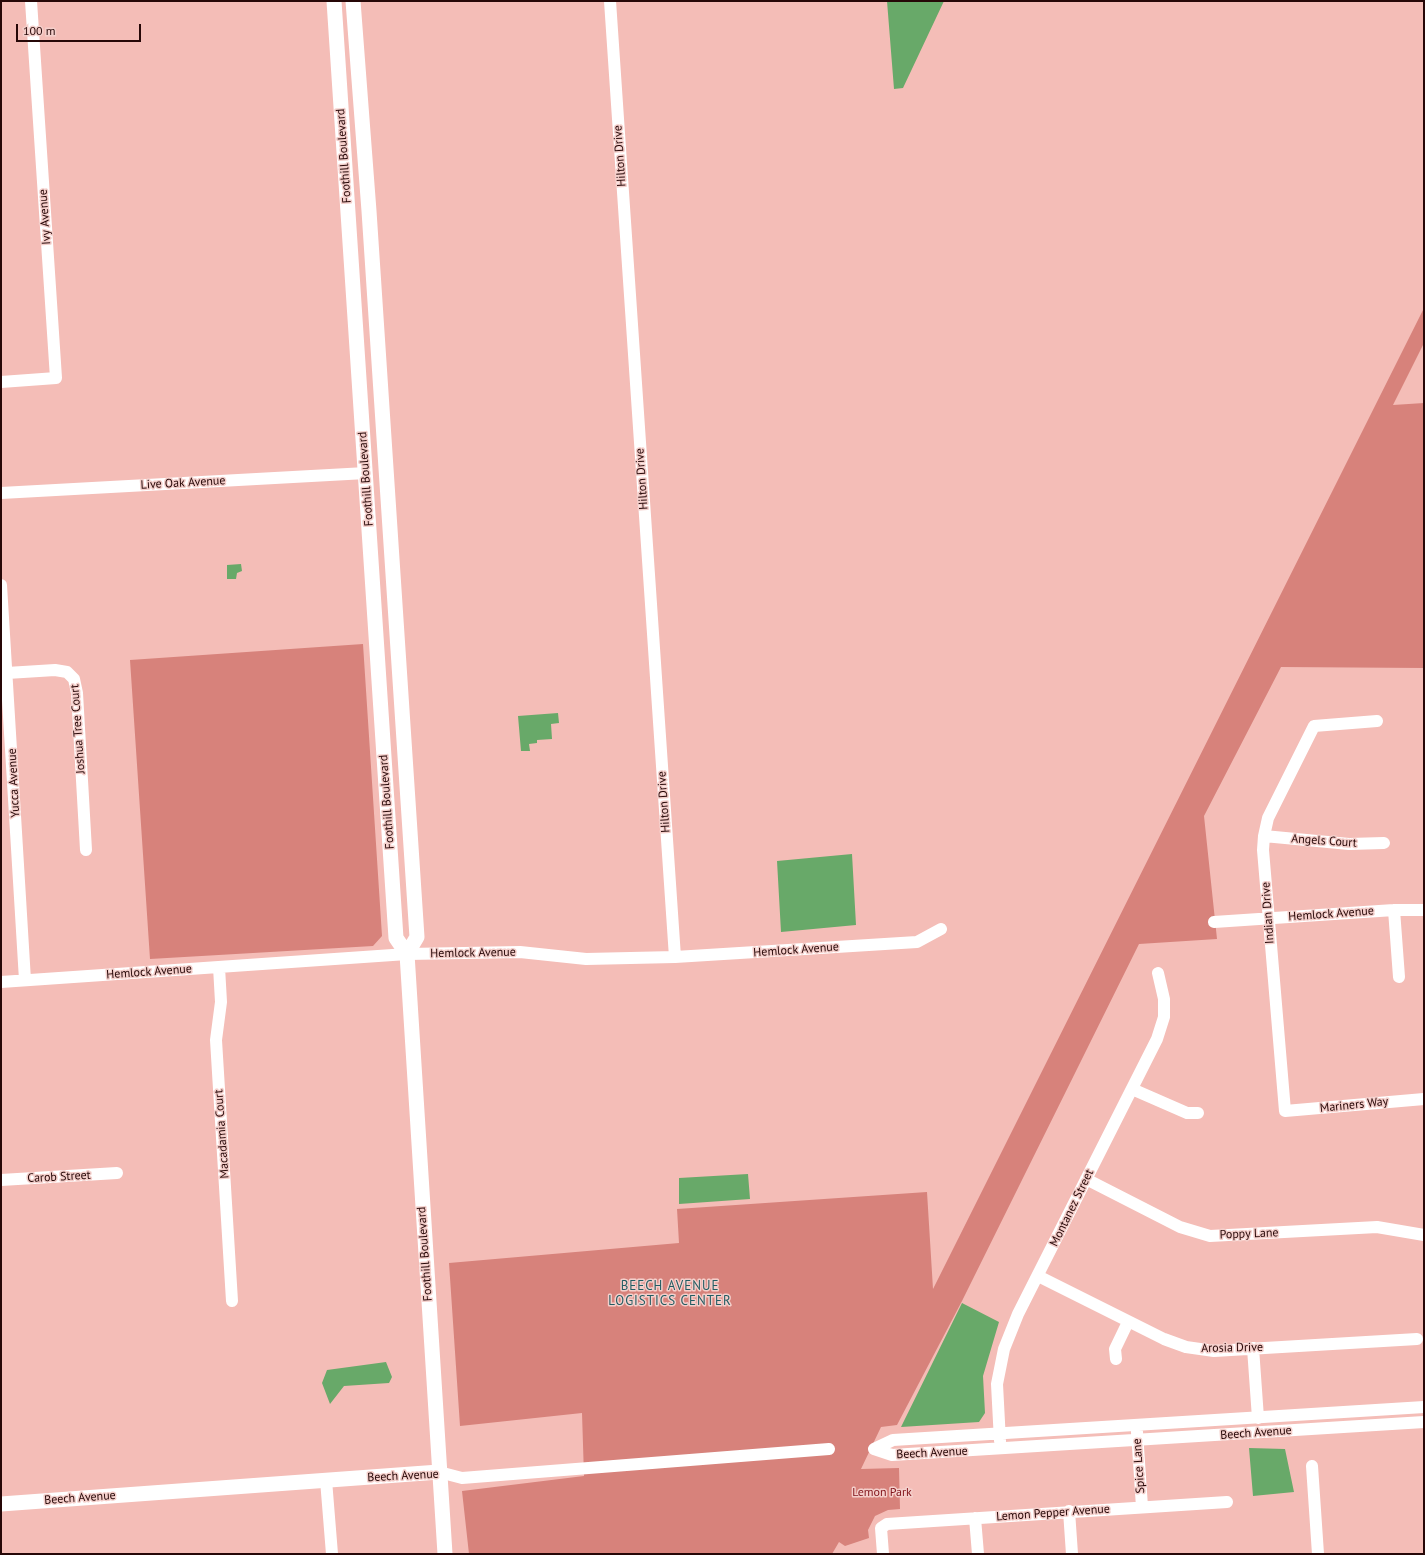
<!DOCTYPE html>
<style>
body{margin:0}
#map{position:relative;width:1425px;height:1555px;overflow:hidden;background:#f4bdb7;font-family:"PT Sans",sans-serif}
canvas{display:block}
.frame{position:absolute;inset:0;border:2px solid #260707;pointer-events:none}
.scale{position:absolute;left:16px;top:24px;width:125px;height:18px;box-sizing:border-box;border:2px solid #260707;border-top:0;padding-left:5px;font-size:12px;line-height:14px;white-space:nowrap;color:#260707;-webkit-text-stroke:3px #f4cfcb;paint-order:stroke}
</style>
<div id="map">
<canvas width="1425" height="1555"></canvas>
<div class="frame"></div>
<div class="scale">100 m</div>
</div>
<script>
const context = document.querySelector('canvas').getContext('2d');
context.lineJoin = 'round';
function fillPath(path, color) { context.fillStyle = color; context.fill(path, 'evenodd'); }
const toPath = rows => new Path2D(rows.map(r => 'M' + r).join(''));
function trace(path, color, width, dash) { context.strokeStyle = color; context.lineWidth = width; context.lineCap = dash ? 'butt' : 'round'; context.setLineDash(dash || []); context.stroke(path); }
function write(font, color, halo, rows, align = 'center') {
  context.font = font + ' "PT Sans",sans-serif'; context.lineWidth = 3; context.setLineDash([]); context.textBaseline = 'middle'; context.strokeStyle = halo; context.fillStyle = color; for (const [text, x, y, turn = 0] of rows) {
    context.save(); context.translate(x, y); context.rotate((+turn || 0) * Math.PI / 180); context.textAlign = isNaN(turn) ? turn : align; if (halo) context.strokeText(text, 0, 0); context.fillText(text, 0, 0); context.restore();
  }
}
fillPath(toPath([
 [1424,308,1424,343,1393,405,1424,403,1424,668,1281,667,1204,816,1217,939,1139,944,962,1301,897,1425,881,1427,861,1469,899,1468,900,1509,888,1510,875,1516,868,1530,869,1538,845,1546,839,1542,832,1554,469,1554,462,1491,584,1476,582,1413,460,1426,449,1263,679,1243,677,1209,927,1192,933,1289],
 [363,644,382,936,373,946,150,959,130,660]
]), '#d7827b');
fillPath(toPath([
 [887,1,944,1,903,88,894,89],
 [241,564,242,571,237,573,236,579,227,579,227,565],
 [558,713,559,723,551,724,552,739,537,740,537,743,529,744,530,751,521,751,518,716],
 [852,854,856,925,781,932,777,861],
 [748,1174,750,1199,679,1204,679,1178],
 [962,1303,999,1322,983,1376,985,1413,979,1422,901,1427],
 [386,1362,392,1377,389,1383,344,1386,330,1404,322,1383,327,1370],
 [1249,1448,1285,1449,1294,1492,1253,1496]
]), '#68a969');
trace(toPath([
 [610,1,675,957],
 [1,382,56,378,31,1],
 [1,493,366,473],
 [1,585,25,980],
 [7,673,55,670,67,672,74,679,77,693,86,850],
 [1377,721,1314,726,1268,818,1264,836,1263,850,1285,1111,1424,1099],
 [1264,836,1349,844,1384,843],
 [1394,910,1399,977],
 [1214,922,1394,910,1424,910],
 [219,967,221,1002,216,1040,232,1301],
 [1,982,407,954,520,952,586,959,675,957,917,942,941,929],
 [1132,1089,1187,1113,1198,1113],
 [1086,1179,1180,1227,1210,1236,1377,1227,1424,1235],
 [1,1180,117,1173],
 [1038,1276,1164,1339,1186,1347,1214,1351,1417,1339],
 [1253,1348,1258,1418],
 [1116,1359,1115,1349,1128,1322],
 [1137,1432,1142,1507],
 [1000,1441,997,1384,1004,1349,1018,1314,1157,1039,1164,1017,1164,999,1158,973],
 [874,1449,893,1440,1424,1407],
 [874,1449,892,1455,1424,1422],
 [1312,1466,1318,1554],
 [439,1472,462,1478,829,1449],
 [326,1480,332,1554],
 [1069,1511,1072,1554],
 [975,1518,978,1554],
 [883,1554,881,1528,887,1524,1227,1502]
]), '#fff', 12);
trace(toPath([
 [334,1,396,938,407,954],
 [353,1,369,211,417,937,407,954,445,1554],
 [1,1504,439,1472]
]), '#fff', 15);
write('12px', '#260707', '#f4cfcb', [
 ["Foothill Boulevard",344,156,-94],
 ["Hilton Drive",620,156,-94],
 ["Ivy Avenue",45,217,-94],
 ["Foothill Boulevard",366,479,-94],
 ["Hilton Drive",642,479,-94],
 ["Live Oak Avenue",183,483,-3],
 ["Joshua Tree Court",78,729,-94],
 ["Yucca Avenue",14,783,-93],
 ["Foothill Boulevard",387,802,-94],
 ["Hilton Drive",664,802,-94],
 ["Angels Court",1324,841,4],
 ["Indian Drive",1268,913,-94],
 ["Hemlock Avenue",1331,914,-4],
 ["Hemlock Avenue",796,950,-4],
 ["Hemlock Avenue",473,953,-1],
 ["Hemlock Avenue",149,972,-4],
 ["Mariners Way",1354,1105,-6],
 ["Macadamia Court",222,1134,-94],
 ["Carob Street",59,1177,-3],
 ["Montanez Street",1072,1208,-64],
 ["Poppy Lane",1249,1234,-2],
 ["Foothill Boulevard",425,1254,-94],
 ["Arosia Drive",1232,1348,-1],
 ["Beech Avenue",1256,1433,-4],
 ["Beech Avenue",932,1453,-3],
 ["Spice Lane",1139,1466,-94],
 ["Beech Avenue",403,1476,-3],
 ["Beech Avenue",80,1498,-4],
 ["Lemon Pepper Avenue",1053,1513,-4]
]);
write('12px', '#82131a', '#f4cfcb', [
 ["Lemon Park",882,1493]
]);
context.letterSpacing = '1px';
write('13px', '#225c62', '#f4cfcb', [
 ["BEECH AVENUE",670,1286],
 ["LOGISTICS CENTER",670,1301]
]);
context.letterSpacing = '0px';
</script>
